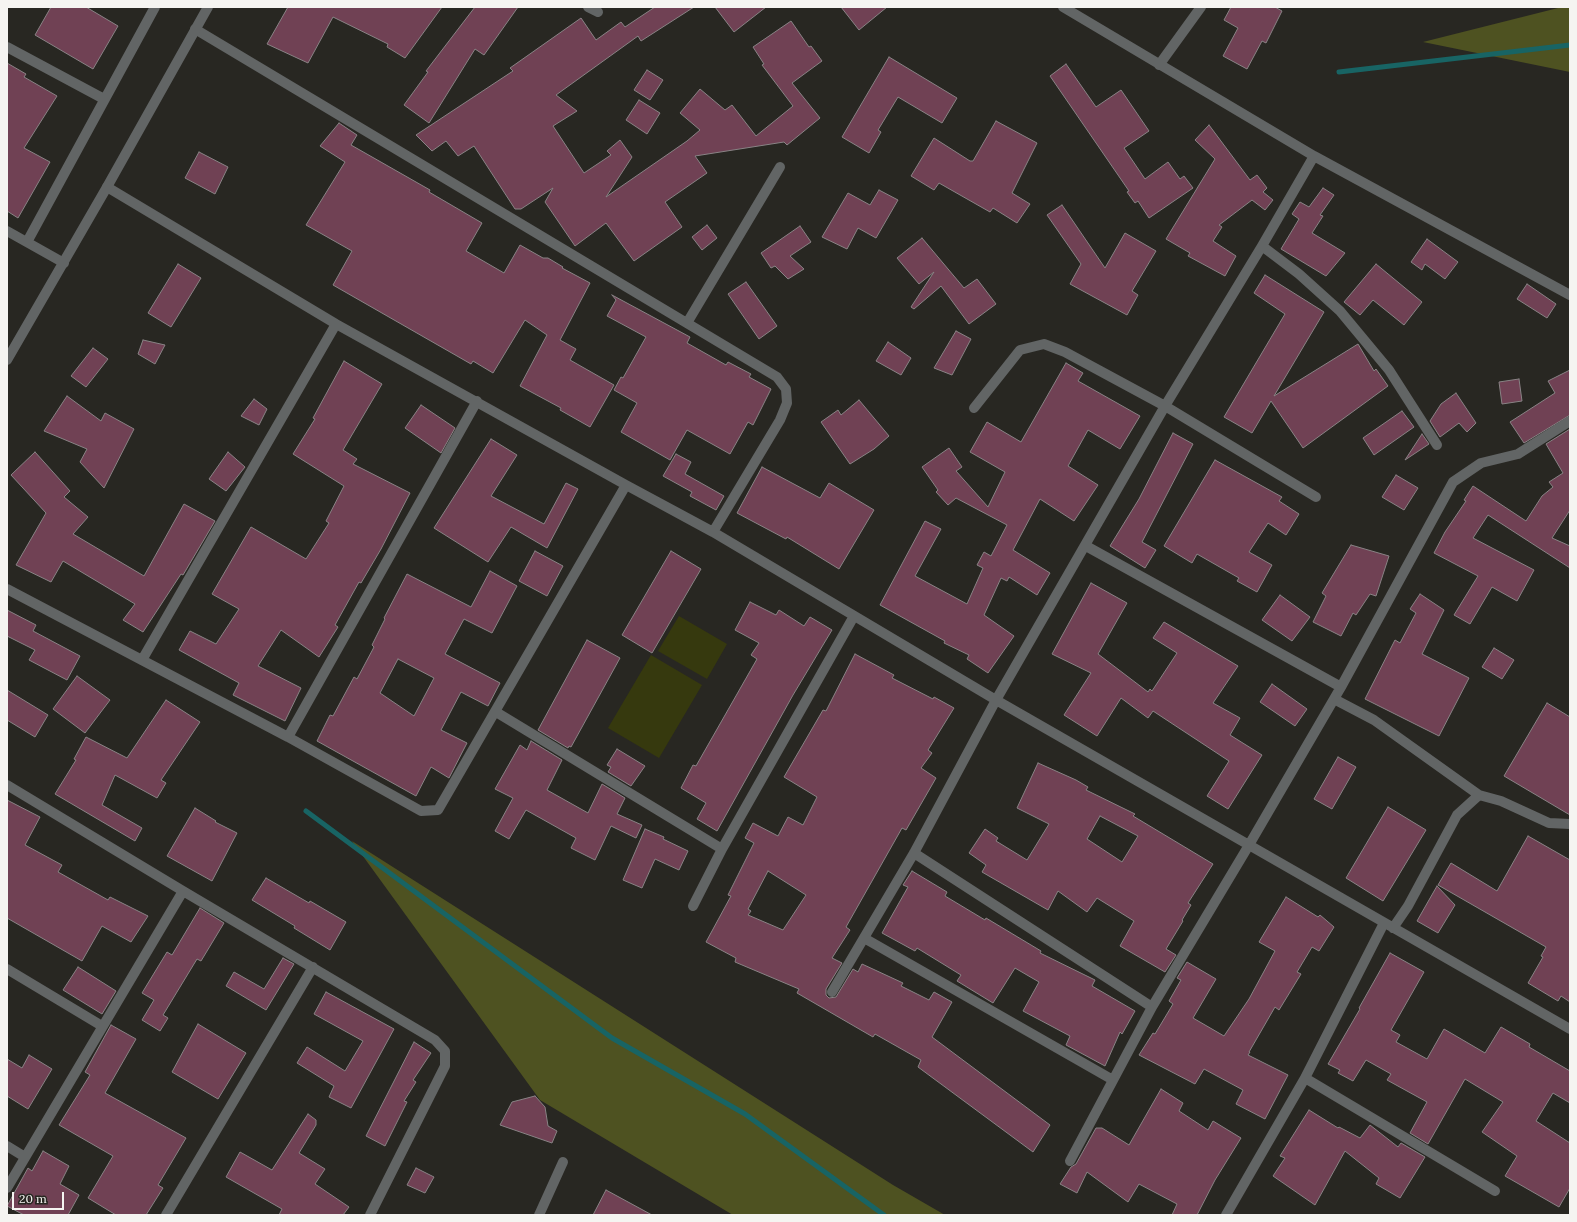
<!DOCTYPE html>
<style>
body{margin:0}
#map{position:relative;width:1577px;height:1222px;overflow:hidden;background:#282722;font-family:Lora,serif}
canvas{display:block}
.frame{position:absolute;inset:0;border:8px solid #f5f4f1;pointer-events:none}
.scale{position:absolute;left:12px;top:1192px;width:52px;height:18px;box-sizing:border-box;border:2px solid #f5f4f1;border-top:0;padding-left:5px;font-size:12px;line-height:14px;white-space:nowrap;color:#f5f4f1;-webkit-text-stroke:3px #282722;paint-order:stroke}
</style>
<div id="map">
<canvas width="1577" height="1222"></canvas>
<div class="frame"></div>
<div class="scale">20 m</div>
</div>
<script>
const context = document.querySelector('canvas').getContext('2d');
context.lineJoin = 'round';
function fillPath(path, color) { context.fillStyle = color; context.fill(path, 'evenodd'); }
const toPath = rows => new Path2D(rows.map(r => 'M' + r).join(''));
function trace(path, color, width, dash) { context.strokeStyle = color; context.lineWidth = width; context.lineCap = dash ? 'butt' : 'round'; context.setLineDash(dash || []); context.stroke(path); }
fillPath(toPath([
 [679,616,727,644,707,679,658,651],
 [651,655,702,685,659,758,608,728]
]), '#36390e');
fillPath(toPath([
 [1562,7,1570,7,1570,72,1423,42],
 [352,841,893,1185,945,1215,733,1215,540,1100]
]), '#4e5221');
trace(toPath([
 [1339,72,1570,45],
 [306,811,612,1038,745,1114,884,1215]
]), '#186464', 5);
const building = toPath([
 [51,7,86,7,118,26,93,69,35,35,51,7],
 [288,7,442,7,405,58,387,47,388,44,333,17,308,63,267,44,288,7],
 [475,7,518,7,484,55,475,49,429,123,404,105,428,72,426,71,475,7],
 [655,7,694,7,641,41,638,36,556,95,577,111,553,126,584,173,611,155,607,151,620,140,632,157,606,197,687,141,700,130,680,113,700,89,725,110,732,105,756,136,793,106,762,65,764,64,753,47,791,21,809,47,811,46,822,61,792,83,820,118,787,145,784,142,695,156,707,173,665,202,682,227,634,261,606,223,575,246,545,202,553,188,521,209,515,209,474,146,458,156,446,141,432,151,416,135,513,71,510,68,581,18,596,40,621,22,625,27,655,7],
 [715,7,766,7,734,32,715,7],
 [841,7,887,7,859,30,841,7],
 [1231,7,1275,7,1282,11,1266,43,1262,41,1247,69,1223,56,1238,28,1224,20,1231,7],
 [889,57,957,98,942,123,898,97,878,130,881,132,869,153,842,137,889,57],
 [7,63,26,74,24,77,57,96,24,148,50,162,18,218,7,211,7,63],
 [1066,64,1096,107,1121,90,1149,131,1124,148,1145,179,1168,162,1180,179,1184,176,1193,188,1149,218,1138,201,1135,203,1127,192,1129,191,1050,76,1066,64],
 [647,70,663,80,650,100,634,90,647,70],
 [639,100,660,113,647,134,626,120,639,100],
 [996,121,1037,143,1012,193,1030,204,1017,223,993,208,990,212,939,183,934,190,911,176,934,138,970,161,973,161,996,121],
 [339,123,357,135,351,145,430,190,429,192,482,223,466,251,504,273,520,245,543,258,548,258,563,267,562,268,590,283,560,340,576,349,570,360,614,385,590,427,560,410,561,408,520,386,547,335,525,320,493,373,473,361,471,364,333,285,352,251,306,225,345,162,320,146,339,123],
 [1209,125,1250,180,1257,175,1267,188,1263,192,1273,200,1265,210,1252,200,1219,225,1222,227,1213,241,1236,256,1225,276,1188,256,1190,253,1166,239,1215,159,1195,140,1209,125],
 [199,152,228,167,215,194,185,178,199,152],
 [1323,188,1334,195,1320,215,1323,216,1312,233,1345,253,1326,276,1281,249,1299,219,1292,214,1300,202,1309,207,1323,188],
 [879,190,898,200,876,238,858,228,847,249,822,237,848,193,870,205,879,190],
 [1062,205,1105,268,1125,233,1156,251,1132,291,1138,295,1127,315,1070,284,1081,264,1047,215,1062,205],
 [707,225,717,238,702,250,692,237,707,225],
 [800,226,811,242,790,256,804,269,788,279,775,266,771,268,761,253,800,226],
 [922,238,964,288,977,279,996,304,969,324,941,286,914,309,911,307,934,272,919,284,897,258,922,238],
 [1427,239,1458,262,1445,279,1425,264,1422,270,1411,262,1427,239],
 [178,264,201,278,171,327,148,313,178,264],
 [1376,264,1422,302,1404,325,1373,300,1360,315,1344,302,1376,264],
 [1265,275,1324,312,1274,396,1358,344,1374,371,1376,369,1388,386,1303,448,1271,401,1252,433,1224,417,1285,314,1254,293,1265,275],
 [746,282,777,326,759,339,728,294,746,282],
 [1527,284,1556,304,1547,318,1517,299,1527,284],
 [612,295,690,337,687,343,726,365,728,362,751,374,749,377,771,389,753,425,748,422,730,454,687,430,670,460,621,432,637,403,614,390,621,377,623,378,646,337,607,316,616,300,612,295],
 [956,331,971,339,952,375,934,368,956,331],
 [143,340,165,345,155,364,138,354,143,340],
 [888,342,911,358,901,375,876,361,888,342],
 [93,348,108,359,86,387,71,376,93,348],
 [344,361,382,384,343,450,357,459,353,464,410,493,381,549,361,583,359,582,335,625,338,627,319,657,281,630,258,666,301,688,285,721,233,695,239,683,179,650,190,631,216,644,239,609,212,594,251,527,306,559,329,523,326,521,344,486,293,454,315,419,313,418,344,361],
 [1066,363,1083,373,1078,381,1140,416,1120,449,1088,430,1068,466,1098,485,1074,521,1040,499,1013,550,1050,573,1037,595,1009,577,1007,581,1001,578,984,615,1014,636,988,673,967,659,969,655,944,643,945,641,880,605,925,521,941,529,915,576,967,604,983,568,977,565,984,552,991,556,1007,525,956,498,948,505,936,492,938,490,922,467,949,448,962,467,956,471,988,507,1005,472,970,452,987,422,1021,442,1066,363],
 [1570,370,1570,415,1524,443,1510,422,1555,393,1548,381,1570,370],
 [1519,379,1522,401,1502,404,1499,382,1519,379],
 [1456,393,1476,423,1467,432,1459,423,1440,437,1430,421,1441,404,1456,393],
 [67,396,101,421,105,413,134,429,104,488,80,462,87,449,44,431,67,396],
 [254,399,267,409,259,425,241,416,254,399],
 [859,400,889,436,874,449,850,464,821,422,838,410,841,415,859,400],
 [421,405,455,428,441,453,405,428,421,405],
 [1402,411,1414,427,1374,455,1363,438,1402,411],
 [1570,429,1570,510,1552,538,1570,546,1570,568,1488,515,1473,538,1534,570,1517,601,1492,587,1470,624,1454,615,1478,576,1434,553,1445,532,1466,501,1464,500,1473,486,1526,521,1542,496,1553,487,1549,482,1563,473,1546,444,1570,429],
 [1173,433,1193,444,1142,542,1156,550,1145,568,1110,546,1139,499,1173,433],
 [1422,434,1429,444,1405,460,1422,434],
 [491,439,517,455,491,496,544,524,566,483,578,489,547,548,511,527,488,562,434,528,491,439],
 [35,452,70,491,64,497,88,517,73,534,144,576,184,504,215,521,183,575,181,574,143,632,123,620,135,604,63,561,51,582,16,565,46,513,11,475,35,452],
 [228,452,245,467,226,491,209,479,228,452],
 [676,454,691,462,685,474,724,496,716,510,690,496,692,492,663,476,676,454],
 [1215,460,1282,497,1279,501,1299,514,1286,535,1268,523,1249,552,1272,565,1257,592,1237,581,1239,578,1197,554,1192,563,1164,546,1215,460],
 [762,467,820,498,829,483,874,510,839,569,787,537,786,539,737,513,762,467],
 [1396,475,1418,488,1404,510,1382,497,1396,475],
 [1351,545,1389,556,1376,596,1370,594,1356,615,1353,613,1341,636,1313,622,1326,596,1322,593,1351,545],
 [535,551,563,566,547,596,519,581,535,551],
 [671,551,701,569,652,653,622,635,671,551],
 [490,571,517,586,492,633,464,619,445,654,500,683,488,706,461,692,441,730,467,743,449,778,431,767,416,796,317,741,330,715,333,716,354,677,357,679,374,647,372,645,385,619,384,618,407,574,471,607,490,571],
 [398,659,434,678,414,716,380,693,398,659],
 [1091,583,1127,603,1098,654,1148,692,1150,689,1152,691,1177,653,1153,638,1164,622,1238,666,1213,703,1240,718,1230,735,1262,755,1228,809,1207,796,1229,761,1153,711,1148,718,1121,698,1097,736,1064,715,1091,673,1052,654,1091,583],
 [1420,594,1444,610,1422,654,1469,678,1439,736,1365,699,1395,640,1400,643,1416,613,1410,609,1420,594],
 [1280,595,1310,617,1292,641,1262,620,1280,595],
 [750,602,776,615,779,610,804,626,810,617,832,630,793,695,717,831,697,819,706,803,681,788,693,765,696,766,757,659,751,655,759,643,735,630,750,602],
 [7,610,36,625,33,631,80,656,67,680,29,660,35,650,7,636,7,610],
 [587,640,620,658,571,747,569,746,568,748,538,730,587,640],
 [1494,648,1514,660,1502,679,1482,667,1494,648],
 [855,654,894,675,892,678,933,699,934,697,954,708,928,750,932,753,921,768,936,778,906,830,902,828,846,927,850,930,832,958,842,963,826,989,826,995,829,998,836,997,853,969,858,972,862,964,903,983,901,986,929,1000,934,992,952,1002,932,1037,1050,1125,1033,1152,918,1067,921,1060,875,1034,873,1037,797,993,799,989,735,962,736,958,706,942,731,896,728,895,754,843,745,838,753,823,778,836,788,817,803,825,817,797,784,777,823,710,826,711,855,654],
 [768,871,806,895,783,930,748,915,751,911,748,909,768,871],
 [77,676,110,700,85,733,53,709,77,676],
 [1272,684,1307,709,1295,726,1260,702,1272,684],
 [7,690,48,715,35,737,7,720,7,690],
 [166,700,200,722,161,780,166,783,157,798,115,775,102,805,142,828,135,841,55,794,76,760,74,759,86,737,127,758,166,700],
 [1547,703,1570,717,1570,815,1504,776,1547,703],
 [531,741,562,760,547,790,588,813,602,784,625,798,617,814,642,825,636,838,611,826,595,860,571,848,576,838,526,810,509,839,495,831,513,798,495,789,520,745,527,750,531,741],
 [617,749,645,766,631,786,608,772,611,767,607,765,617,749],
 [1338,757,1356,767,1332,809,1314,799,1338,757],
 [1038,763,1076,780,1088,787,1086,790,1135,814,1133,816,1213,864,1188,903,1191,905,1182,920,1183,921,1166,949,1176,955,1165,972,1120,946,1134,921,1097,898,1087,912,1058,891,1048,910,982,872,986,865,969,853,985,829,998,838,996,841,1027,860,1049,824,1017,808,1038,763],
 [1100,816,1138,836,1122,862,1087,839,1100,816],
 [7,800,40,817,25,845,62,865,58,872,108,900,110,897,148,916,131,942,102,926,82,961,7,918,7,800],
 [1388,807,1426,830,1383,901,1346,878,1388,807],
 [195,808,216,821,215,822,237,833,212,881,167,856,195,808],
 [645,829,664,837,663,839,688,851,679,870,655,859,642,888,623,880,645,829],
 [1528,836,1570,860,1570,1002,1561,996,1558,1001,1528,983,1543,957,1541,956,1546,947,1438,885,1451,863,1497,891,1528,836],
 [912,871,947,892,945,896,985,920,986,918,1041,951,1040,953,1095,980,1092,986,1135,1011,1122,1034,1120,1032,1105,1066,1066,1045,1070,1036,1023,1011,1039,982,1015,968,993,1003,957,981,961,975,917,948,915,951,882,933,908,887,903,885,912,871],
 [266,878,309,903,310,901,346,922,330,950,294,928,295,926,252,900,266,878],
 [1437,886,1455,905,1438,933,1417,921,1437,886],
 [1286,897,1318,917,1320,915,1334,927,1319,951,1312,947,1297,972,1301,974,1279,1010,1275,1007,1249,1052,1250,1052,1248,1055,1288,1075,1265,1119,1236,1104,1243,1090,1204,1069,1195,1084,1139,1055,1153,1033,1155,1034,1173,1004,1169,1001,1181,980,1177,978,1187,962,1216,979,1193,1018,1224,1036,1249,999,1275,951,1259,942,1286,897],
 [200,908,224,923,201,961,197,959,163,1015,168,1018,160,1031,142,1020,154,1000,142,993,167,952,172,955,200,908],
 [1390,953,1424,972,1391,1030,1400,1035,1396,1042,1427,1059,1444,1029,1485,1053,1501,1027,1530,1044,1529,1047,1570,1071,1570,1103,1553,1093,1536,1121,1570,1143,1570,1188,1559,1207,1505,1176,1517,1156,1482,1132,1503,1102,1465,1079,1428,1144,1410,1133,1427,1102,1387,1080,1391,1074,1366,1060,1353,1081,1338,1073,1340,1070,1328,1064,1360,1009,1359,1008,1390,953],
 [283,958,294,964,266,1010,226,986,234,972,264,989,283,958],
 [78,967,116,991,102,1014,63,990,78,967],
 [326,992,394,1029,351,1108,329,1097,334,1086,297,1063,307,1047,345,1071,363,1041,314,1014,326,992],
 [198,1024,246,1053,218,1099,172,1072,198,1024],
 [111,1025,136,1039,105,1093,186,1138,158,1185,163,1188,146,1215,116,1215,88,1198,113,1156,59,1125,90,1075,85,1072,111,1025],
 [414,1042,431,1053,413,1080,416,1082,404,1101,407,1102,385,1146,366,1136,414,1042],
 [29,1055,52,1069,28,1109,7,1096,7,1059,22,1068,29,1055],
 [1161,1089,1183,1103,1179,1111,1208,1130,1213,1121,1241,1138,1215,1180,1197,1215,1172,1215,1177,1204,1139,1184,1128,1202,1087,1172,1077,1193,1060,1184,1071,1167,1076,1164,1096,1128,1102,1128,1129,1145,1161,1089],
 [535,1096,545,1107,548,1126,557,1131,552,1143,500,1125,512,1102,535,1096],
 [1309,1110,1338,1128,1339,1127,1360,1138,1370,1125,1398,1147,1401,1143,1425,1157,1400,1198,1376,1184,1379,1178,1345,1151,1315,1205,1273,1176,1285,1158,1280,1156,1309,1110],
 [308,1114,316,1120,316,1125,299,1153,325,1169,315,1184,349,1207,343,1215,279,1215,282,1209,226,1177,240,1152,272,1170,308,1114],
 [43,1151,69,1166,60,1184,79,1195,68,1215,24,1215,7,1206,28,1168,32,1171,43,1151],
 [416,1168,434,1177,425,1193,407,1185,416,1168],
 [606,1190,652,1215,593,1215,606,1190]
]);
fillPath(building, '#704154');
trace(building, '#898385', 1);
trace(toPath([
 [588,7,598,12],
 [1063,7,1314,156,1570,295],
 [195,29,777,377,786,389,787,403,780,420,713,532],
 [7,47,104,99],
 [1159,65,1201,7],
 [107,187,336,324,626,485,713,532,996,700,1570,1029],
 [7,231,64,263],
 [27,242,155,7],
 [1262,246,1299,274,1340,311,1389,370,1437,445],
 [687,323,780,167],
 [974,408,1020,350,1044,344,1065,352,1165,406,1316,497],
 [1086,546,1341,687],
 [7,589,288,737,421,811,438,810,626,485],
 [142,660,336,324],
 [1334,699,1374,720,1479,795],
 [496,712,722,849],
 [288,737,477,401],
 [7,785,183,891,435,1040,445,1051,445,1066,370,1215],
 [914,853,1152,1007],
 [693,906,722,849,854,616],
 [1384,923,1305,1078,1495,1191],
 [1393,928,1408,906,1457,815,1479,795,1501,801,1549,823,1570,824],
 [864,938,1113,1080],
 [7,969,102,1026],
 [832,992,914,853,996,700,1165,406,1262,246,1314,156],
 [7,1146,25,1157],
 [1070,1161,1152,1007,1249,845,1341,687,1453,482,1481,463,1518,454,1570,421],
 [7,1188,183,891],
 [166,1215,313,967],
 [539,1215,563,1162],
 [1226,1215,1305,1078]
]), '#626565', 10);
trace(toPath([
 [7,360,107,187,208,7]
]), '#626565', 10);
</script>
